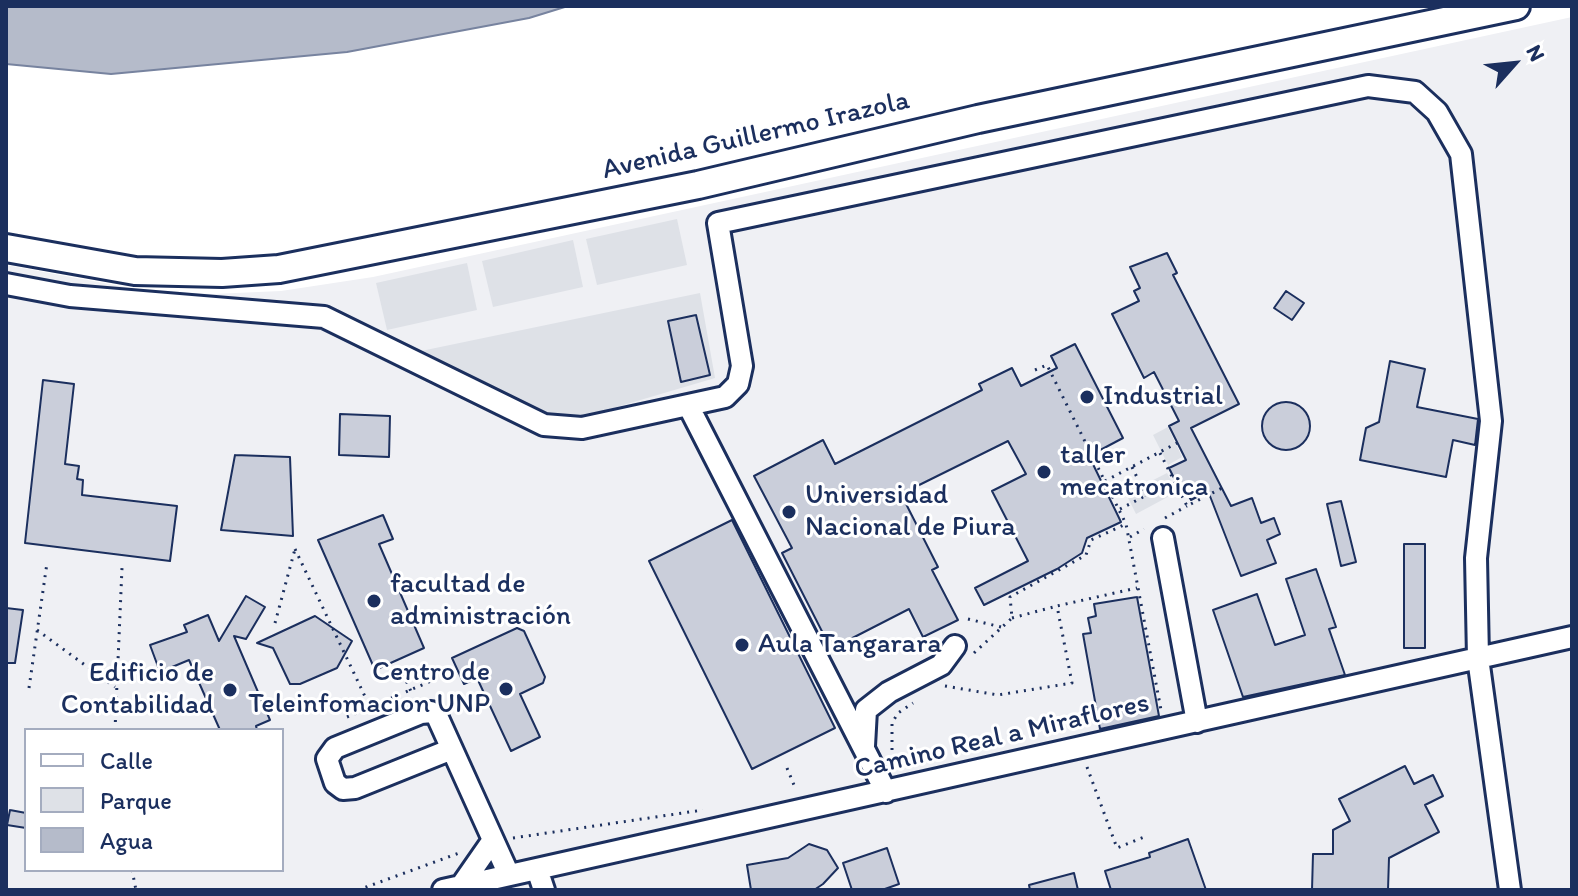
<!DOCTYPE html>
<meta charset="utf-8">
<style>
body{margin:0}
#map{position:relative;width:1578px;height:896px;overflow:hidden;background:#fff;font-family:Itim,sans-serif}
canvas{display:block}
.frame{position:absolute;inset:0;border:8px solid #1b2f5e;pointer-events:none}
.legend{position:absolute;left:24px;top:728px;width:260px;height:144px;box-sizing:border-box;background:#fff;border:2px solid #a4acbf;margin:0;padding:10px 14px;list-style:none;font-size:24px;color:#1b2f5e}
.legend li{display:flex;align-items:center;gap:16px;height:40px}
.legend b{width:40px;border:2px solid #a4acbf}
.north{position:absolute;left:1474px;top:24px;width:80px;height:80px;-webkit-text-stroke:6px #fff;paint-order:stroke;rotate:63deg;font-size:22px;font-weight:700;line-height:32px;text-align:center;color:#1b2f5e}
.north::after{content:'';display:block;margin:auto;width:28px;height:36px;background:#1b2f5e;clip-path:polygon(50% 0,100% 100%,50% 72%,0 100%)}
</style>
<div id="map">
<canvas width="1578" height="896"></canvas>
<div class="frame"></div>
<ul class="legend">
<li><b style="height:10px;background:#fff"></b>Calle</li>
<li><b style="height:22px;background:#dee1e7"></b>Parque</li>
<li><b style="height:22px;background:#b5bbca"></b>Agua</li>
</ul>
<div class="north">N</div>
</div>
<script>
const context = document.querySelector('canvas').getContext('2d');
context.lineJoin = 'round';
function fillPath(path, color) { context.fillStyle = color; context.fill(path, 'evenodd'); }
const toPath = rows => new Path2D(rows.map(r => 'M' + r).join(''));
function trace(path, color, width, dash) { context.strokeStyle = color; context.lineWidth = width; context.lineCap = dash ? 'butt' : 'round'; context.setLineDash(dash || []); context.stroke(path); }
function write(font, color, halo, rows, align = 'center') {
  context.font = font + ' Itim,sans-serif'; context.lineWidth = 6; context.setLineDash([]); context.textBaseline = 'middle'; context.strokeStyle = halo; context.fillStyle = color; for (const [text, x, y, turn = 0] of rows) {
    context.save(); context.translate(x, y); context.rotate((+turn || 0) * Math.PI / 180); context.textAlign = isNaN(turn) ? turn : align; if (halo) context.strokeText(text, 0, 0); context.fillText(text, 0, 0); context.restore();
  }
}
fillPath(toPath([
 [1572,17,1572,890,6,890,6,265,147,291,213,294,281,291,373,277],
 [26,730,282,730,282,870,26,870]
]), '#eff0f4');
fillPath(toPath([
 [677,219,687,265,597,285,586,239],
 [573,240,583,287,493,307,482,261],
 [467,263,477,310,387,330,376,283],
 [700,293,715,378,593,414,564,416,536,412,512,403,421,351],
 [1168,427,1182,457,1168,465,1153,435],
 [1167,473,1177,492,1136,514,1126,494]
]), '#dee1e7');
const water = toPath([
 [6,6,568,6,529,18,347,52,111,74,6,64,6,6]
]);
fillPath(water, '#b5bbca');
trace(water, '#77839f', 2);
const building = toPath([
 [1167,253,1177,273,1173,275,1239,404,1191,428,1231,506,1252,498,1261,523,1274,518,1280,534,1267,540,1276,563,1241,576,1208,491,1191,500,1184,488,1180,490,1169,468,1186,460,1169,426,1179,421,1154,372,1144,378,1112,314,1139,301,1134,291,1140,288,1130,267,1167,253],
 [1286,291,1304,303,1292,320,1274,308,1286,291],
 [696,315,710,375,681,382,668,321,696,315],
 [1075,344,1123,438,1089,456,1121,522,1087,538,1082,553,1057,569,984,605,975,588,1028,561,992,491,1026,474,1008,441,901,494,938,567,932,570,958,620,923,637,909,609,831,649,782,553,792,548,754,476,823,440,835,464,982,390,979,384,1012,368,1021,386,1057,368,1051,356,1075,344],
 [1390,361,1425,369,1417,407,1478,419,1475,445,1453,440,1446,477,1360,460,1366,428,1379,422,1390,361],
 [43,380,74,384,65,464,79,466,77,479,83,480,82,495,177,506,170,561,25,543,43,380],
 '1262 426a24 24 0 1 1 48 0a24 24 0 1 1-48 0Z',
 [340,414,390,416,389,457,339,455,340,414],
 [235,455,290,457,293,536,221,530,235,455],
 [1341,501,1356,562,1341,566,1327,504,1341,501],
 [383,515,393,539,379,544,424,648,375,670,318,540,383,515],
 [732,520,835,728,752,769,649,561,732,520],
 [1404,544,1425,544,1425,648,1404,648,1404,544],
 [1316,569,1336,627,1329,629,1345,675,1243,697,1213,610,1257,594,1275,645,1305,635,1286,579,1316,569],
 [246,596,265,607,246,639,234,636,270,720,256,726,257,730,220,730,189,660,160,672,150,645,187,632,184,625,208,615,219,641,246,596],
 [1137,597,1159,716,1100,729,1083,634,1091,633,1088,618,1096,616,1094,604,1137,597],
 [6,608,23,610,15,663,6,663,6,608],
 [315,616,352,641,337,668,300,684,290,684,273,648,257,643,315,616],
 [517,628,524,631,545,677,543,683,520,694,540,737,511,751,477,678,464,684,452,658,517,628],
 [1405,766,1414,784,1433,775,1443,796,1425,805,1439,832,1389,858,1388,890,1312,890,1313,854,1333,854,1333,830,1350,821,1339,799,1405,766],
 [10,810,26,813,26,828,7,825,10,810],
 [1188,839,1206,890,1111,890,1105,871,1150,857,1149,853,1188,839],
 [809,844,827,850,838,868,823,884,814,890,751,890,747,865,788,858,809,844],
 [887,848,899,884,882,890,852,890,843,863,887,848],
 [1074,873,1078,890,1030,890,1029,885,1074,873]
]);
fillPath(building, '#caceda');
trace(building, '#1b2f5e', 2);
const minor = toPath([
 [6,284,70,296,324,317,544,425,582,428,725,397,738,384,742,366,718,223,1368,86,1415,92,1437,112,1461,154,1491,421,1476,558,1478,658,1510,890],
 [689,407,886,792],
 [1163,538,1197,722],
 [864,746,866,710,889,692,941,665,955,646],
 [452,749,355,788,343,789,335,783,327,759,335,748,421,713,431,712,437,716,509,875],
 [537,869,544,890],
 [461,886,493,840],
 [443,890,1572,637]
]);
const major = toPath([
 [6,248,135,271,222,273,279,269,698,185,978,119,1516,6]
]);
trace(minor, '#1b2f5e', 26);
trace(major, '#1b2f5e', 32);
trace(toPath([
 [1035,370,1047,365,1126,524,1161,710],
 [1160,453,1187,506,1222,488],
 [1083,461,1093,456],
 [1132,467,1146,496],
 [1105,481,1177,443],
 [1120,509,1174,481],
 [1165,518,1187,506],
 [1130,537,1144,529],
 [295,549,370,707],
 [1012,618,1057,606],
 [968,619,1001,627],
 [275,623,295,549],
 [37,630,115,687],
 [974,653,1012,618,1010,597,1086,555,1091,540,1126,524],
 [400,667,413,696],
 [945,686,998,695,1072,683,1057,606,1137,588],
 [29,688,47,563],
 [347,717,443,676],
 [115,730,122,568],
 [892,758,892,723,898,713,913,703],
 [1087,767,1117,848,1144,837],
 [787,768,796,790],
 [513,838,703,810],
 [132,870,136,890],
 [358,890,459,853]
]), '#1b2f5e', 3, [2, 6]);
trace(minor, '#fff', 20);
trace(major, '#fff', 26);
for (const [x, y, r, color] of [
 [1087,397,8,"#1b2f5e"],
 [1044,472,8,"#1b2f5e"],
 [789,512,8,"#1b2f5e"],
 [374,601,8,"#1b2f5e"],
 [742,645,8,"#1b2f5e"],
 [506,689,8,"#1b2f5e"],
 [230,690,8,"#1b2f5e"]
]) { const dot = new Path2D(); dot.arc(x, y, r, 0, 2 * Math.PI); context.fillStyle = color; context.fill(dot); trace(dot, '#fff', 3); }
write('28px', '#1b2f5e', '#fff', [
 ["Avenida Guillermo Irazola",756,136,-13],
 ["Camino Real a Miraflores",1002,737,-13]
]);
write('28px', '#1b2f5e', '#fff', [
 ["Industrial",1103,397],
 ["taller",1060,456],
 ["mecatronica",1060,488],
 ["Universidad",805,496],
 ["Nacional de Piura",805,528],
 ["facultad de",390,585],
 ["administración",390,617],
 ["Aula Tangarara",758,645],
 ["Centro de",490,673,"right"],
 ["Teleinfomacion UNP",490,705,"right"],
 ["Edificio de",214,674,"right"],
 ["Contabilidad",214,706,"right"]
], 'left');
</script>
